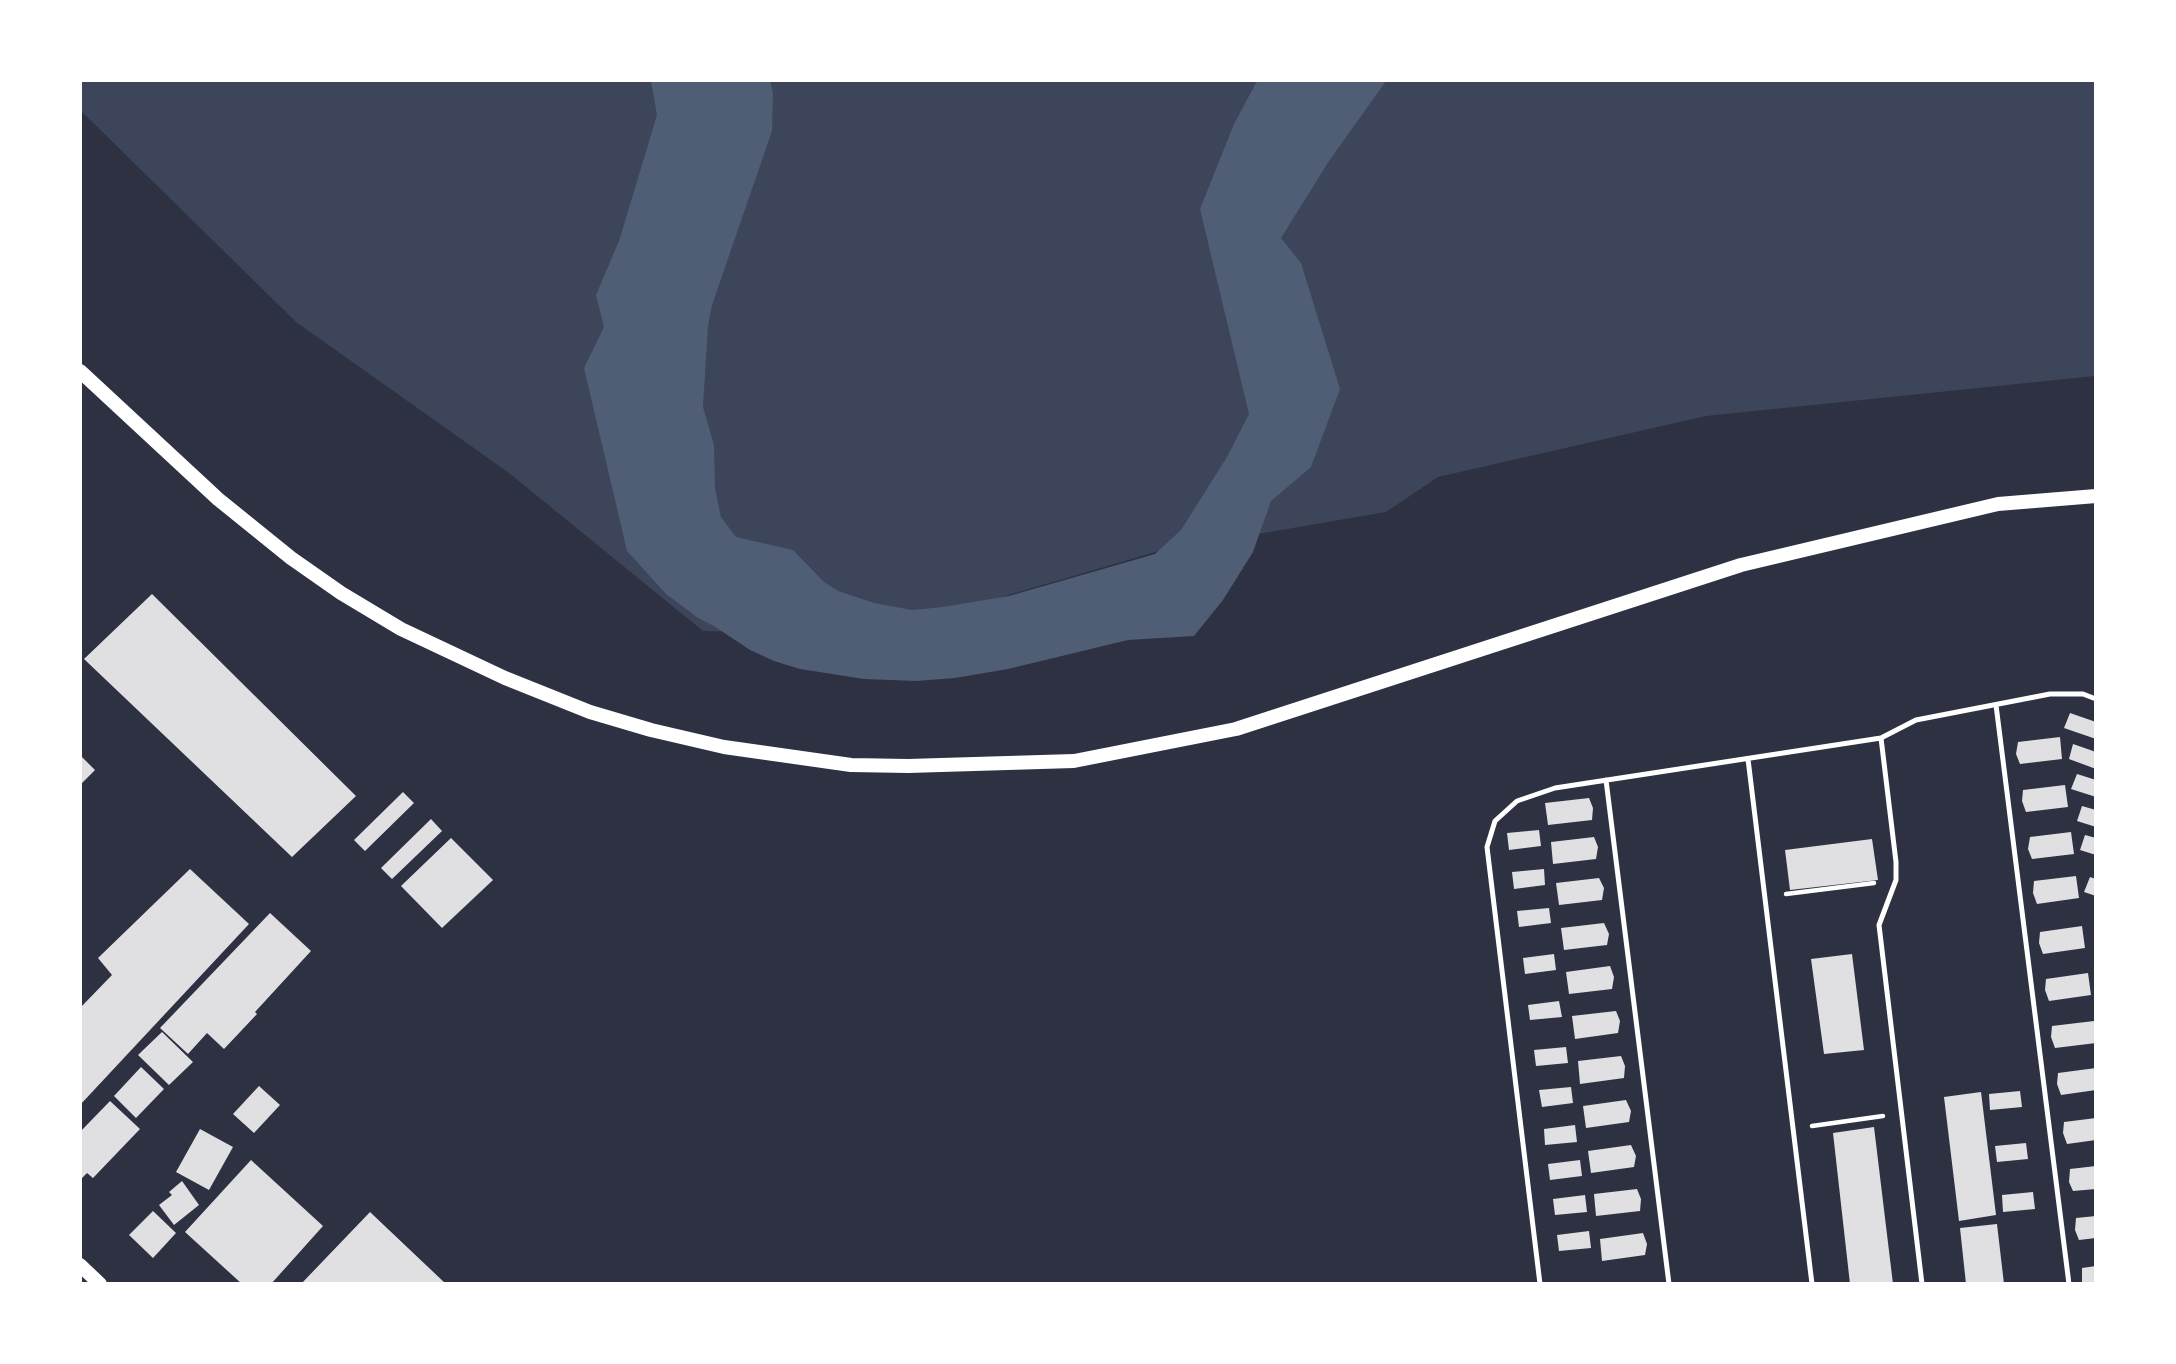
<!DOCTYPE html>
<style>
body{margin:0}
#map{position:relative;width:2176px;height:1364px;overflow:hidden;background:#2d3142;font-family:Quicksand,sans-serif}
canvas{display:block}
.frame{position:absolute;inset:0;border:82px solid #fff;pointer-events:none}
</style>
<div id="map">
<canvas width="2176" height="1364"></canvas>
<div class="frame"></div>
</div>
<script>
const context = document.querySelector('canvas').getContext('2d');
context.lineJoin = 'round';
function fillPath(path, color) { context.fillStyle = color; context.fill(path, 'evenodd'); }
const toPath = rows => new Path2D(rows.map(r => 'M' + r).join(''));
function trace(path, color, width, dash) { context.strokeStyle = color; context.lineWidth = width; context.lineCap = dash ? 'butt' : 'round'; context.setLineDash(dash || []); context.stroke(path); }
fillPath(toPath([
 [81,80,2095,81,2095,376,1706,416,1438,477,1386,512,1159,551,995,599,981,636,703,631,509,473,296,322,81,111]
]), '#3c4559');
fillPath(toPath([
 [651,81,770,81,773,93,772,131,712,305,708,326,703,407,714,445,715,488,721,517,736,537,793,550,824,582,838,591,874,603,912,610,943,607,1009,596,1155,554,1181,530,1227,457,1249,414,1200,209,1234,124,1257,81,1386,81,1329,161,1281,238,1301,263,1340,389,1311,467,1271,501,1253,552,1223,600,1194,636,1128,640,1008,669,955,678,916,681,864,679,800,669,774,661,750,650,714,626,698,618,666,594,627,551,584,368,604,327,596,295,619,241,657,115]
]), '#4f5d75');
fillPath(toPath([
 [152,594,356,796,292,857,84,659],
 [2070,713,2096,722,2096,739,2064,728],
 [2060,737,2062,759,2020,764,2016,754,2018,742],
 [2073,744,2096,752,2096,769,2069,759],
 [80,755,95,770,80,785],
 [2077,774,2096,780,2096,797,2071,789],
 [2065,785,2068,807,2026,812,2022,801,2023,790],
 [403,792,414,803,365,851,354,840],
 [1589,798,1593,808,1592,820,1548,825,1545,803],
 [2082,806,2096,810,2096,827,2077,821],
 [431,819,442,831,392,879,381,868],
 [1539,830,1541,846,1509,850,1507,833],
 [2071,832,2074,854,2032,859,2028,849,2030,837],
 [2085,835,2096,838,2096,855,2080,850],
 [1594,837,1598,847,1596,859,1553,864,1551,842],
 [451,838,493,880,442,928,401,886],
 [1872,839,1878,880,1790,890,1785,850],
 [190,869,249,924,80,1105,80,1008,112,975,98,958],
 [1544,869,1545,885,1514,889,1512,872],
 [2076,876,2079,898,2037,904,2033,893,2034,881],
 [2090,877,2096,879,2096,896,2084,892],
 [1599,878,1604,888,1602,900,1559,905,1556,883],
 [1549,908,1551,923,1519,927,1517,911],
 [270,913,311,951,255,1012,257,1014,224,1049,207,1033,188,1054,160,1028],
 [1604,923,1609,934,1607,945,1564,950,1561,928],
 [2082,926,2085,948,2043,954,2039,943,2040,932],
 [1554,954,1556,970,1525,974,1523,958],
 [1852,954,1864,1050,1824,1054,1811,959],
 [1610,966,1614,977,1612,989,1569,994,1566,972],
 [2088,973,2091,995,2049,1001,2045,990,2046,979],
 [1559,1001,1562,1017,1530,1020,1528,1005],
 [1616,1011,1620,1021,1618,1033,1575,1039,1572,1016],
 [2094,1021,2096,1043,2055,1048,2051,1037,2052,1026],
 [162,1032,193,1062,169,1085,138,1055],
 [1566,1047,1568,1063,1536,1066,1534,1050],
 [1621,1056,1625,1066,1624,1078,1580,1084,1578,1061],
 [141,1067,164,1089,136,1118,114,1096],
 [2096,1068,2096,1090,2061,1095,2057,1084,2058,1073],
 [259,1086,280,1105,254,1133,233,1114],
 [1571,1087,1573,1103,1542,1107,1539,1090],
 [2020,1091,2022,1107,1990,1110,1989,1094],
 [1981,1092,1996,1215,1959,1221,1944,1097],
 [1626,1100,1631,1111,1629,1122,1586,1128,1583,1106],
 [110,1101,140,1129,93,1178,87,1173,80,1180,80,1132],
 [2096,1118,2096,1140,2067,1144,2063,1133,2064,1122],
 [1575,1125,1577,1142,1545,1145,1544,1129],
 [1874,1127,1893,1284,1850,1284,1833,1133],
 [200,1129,233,1147,209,1190,176,1172],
 [2026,1143,2028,1159,1997,1162,1995,1146],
 [1631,1145,1636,1156,1634,1167,1591,1173,1588,1151],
 [251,1160,323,1226,271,1284,242,1284,185,1232],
 [1580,1160,1582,1176,1550,1180,1548,1164],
 [2096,1166,2096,1189,2073,1191,2069,1182,2070,1169],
 [182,1181,199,1205,174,1225,159,1205,172,1195,169,1192],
 [1637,1189,1641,1199,1640,1211,1596,1216,1594,1194],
 [2033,1192,2035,1209,2003,1212,2002,1195],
 [1585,1195,1587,1212,1555,1215,1553,1199],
 [153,1211,176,1233,153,1258,129,1235],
 [370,1212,446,1284,301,1284],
 [2096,1216,2096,1238,2079,1240,2075,1230,2076,1218],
 [1997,1224,2004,1284,1966,1284,1960,1228],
 [1589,1231,1591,1248,1559,1251,1557,1235],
 [1643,1233,1647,1244,1645,1255,1602,1261,1600,1239],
 [2096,1266,2096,1284,2082,1284,2082,1268]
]), '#e0e0e3');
trace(toPath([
 [1786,894,1874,883],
 [1812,1126,1883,1116]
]), '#fff', 4.5);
trace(toPath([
 [1996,705,2069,1284],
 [1881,738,1896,862,1896,880,1879,925,1922,1284],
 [1748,759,1812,1284],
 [1606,780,1669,1284],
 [1540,1284,1487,847,1495,821,1517,801,1555,788,1881,738,1916,720,2050,694,2083,694,2096,699]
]), '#fff', 5);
trace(toPath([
 [80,371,218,499,291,558,341,593,401,629,505,678,590,712,651,730,724,747,851,765,908,766,1074,761,1236,729,1741,565,1998,504,2096,496],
 [80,1265,100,1284]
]), '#fff', 14);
</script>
